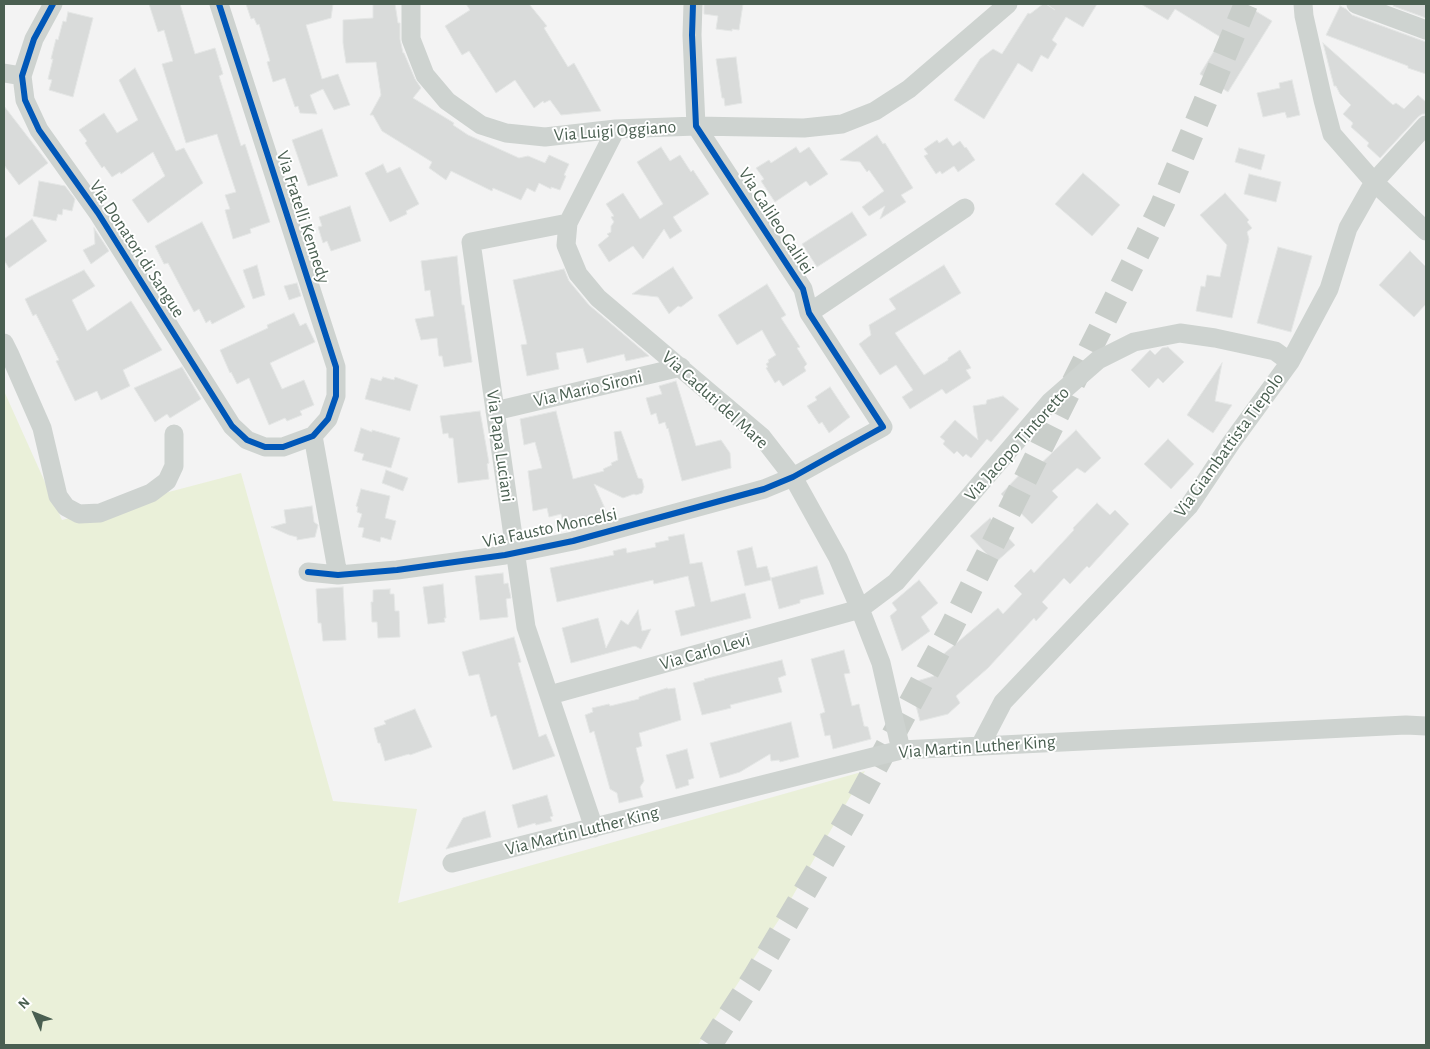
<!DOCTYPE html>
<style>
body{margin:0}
#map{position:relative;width:1430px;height:1049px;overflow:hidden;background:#f3f3f3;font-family:"Alegreya Sans",sans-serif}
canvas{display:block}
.frame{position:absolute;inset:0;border:5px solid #4a5f51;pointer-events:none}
.north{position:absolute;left:10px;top:989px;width:50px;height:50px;-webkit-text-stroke:4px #fff;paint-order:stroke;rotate:314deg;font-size:14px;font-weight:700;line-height:20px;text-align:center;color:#4a5f51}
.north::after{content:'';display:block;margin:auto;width:18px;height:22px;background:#4a5f51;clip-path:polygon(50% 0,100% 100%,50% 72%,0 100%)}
</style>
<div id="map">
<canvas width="1430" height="1049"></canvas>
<div class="frame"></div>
<div class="north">N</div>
</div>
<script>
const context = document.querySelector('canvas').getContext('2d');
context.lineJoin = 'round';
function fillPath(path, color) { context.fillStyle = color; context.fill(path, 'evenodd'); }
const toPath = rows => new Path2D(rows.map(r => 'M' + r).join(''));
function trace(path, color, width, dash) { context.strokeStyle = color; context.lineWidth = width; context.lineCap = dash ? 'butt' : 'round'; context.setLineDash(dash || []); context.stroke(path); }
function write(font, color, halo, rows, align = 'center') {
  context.font = font + ' "Alegreya Sans",sans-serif'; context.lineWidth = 4; context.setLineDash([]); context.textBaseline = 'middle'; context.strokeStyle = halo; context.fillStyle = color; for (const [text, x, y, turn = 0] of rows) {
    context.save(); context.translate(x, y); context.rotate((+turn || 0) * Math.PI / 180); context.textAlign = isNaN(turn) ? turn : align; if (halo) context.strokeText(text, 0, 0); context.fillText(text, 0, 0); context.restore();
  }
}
fillPath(toPath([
 [4,391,62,520,241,473,333,801,417,809,398,903,865,771,780,918,698,1045,4,1045]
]), '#eaf0d9');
const building = toPath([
 [149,4,180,4,195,54,215,48,223,74,219,76,241,146,245,144,270,222,250,229,251,233,233,239,225,210,230,209,225,195,236,192,217,134,186,143,162,64,173,61,164,30,158,32,149,4],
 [246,4,333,4,331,18,306,25,322,79,338,74,350,105,334,110,323,89,310,95,317,114,300,113,298,106,295,107,285,78,273,82,267,62,270,61,259,24,257,25,254,18,251,19,246,4],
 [373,4,395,4,398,23,400,23,400,39,403,53,404,53,415,79,421,88,413,98,454,123,453,125,468,135,519,158,528,156,545,163,549,155,569,164,564,175,566,176,560,190,551,187,551,189,539,183,535,192,527,188,521,200,493,188,492,191,451,171,446,180,429,168,432,162,382,131,373,115,370,115,381,95,376,62,346,63,343,43,343,20,373,18,373,4],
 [466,4,529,4,547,26,544,28,568,67,574,63,601,111,561,115,550,100,544,103,543,101,534,108,515,80,496,93,469,51,462,55,445,26,470,10,466,4],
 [704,4,743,4,739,30,732,29,732,31,716,29,718,16,704,14,704,4],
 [1043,4,1046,4,1055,10,1046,4,1097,4,1083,27,1066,17,1052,40,1057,44,1048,59,1041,55,1032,72,1018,63,984,119,954,100,980,59,993,49,1002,54,1028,13,1030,14,1043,4],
 [1141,4,1244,4,1272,21,1228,92,1200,74,1222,38,1175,9,1168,20,1141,4],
 [1394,4,1426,4,1426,18,1393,6,1394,4],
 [1340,6,1346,9,1352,15,1426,42,1426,74,1408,68,1408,66,1326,35,1340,6],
 [68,12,93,18,73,97,49,90,52,80,48,79,53,59,51,59,56,39,58,40,63,21,66,22,68,12],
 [1323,43,1393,105,1396,103,1404,109,1418,95,1426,102,1426,114,1422,114,1418,117,1380,158,1367,146,1369,143,1351,127,1353,123,1343,114,1351,105,1340,94,1336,86,1334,86,1323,43],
 [736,57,742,103,725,106,724,98,722,98,716,59,736,57],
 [135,68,176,151,184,148,203,183,148,223,132,200,165,176,153,152,121,174,120,172,112,177,104,166,102,168,85,143,87,141,79,130,104,113,117,133,138,120,119,80,135,68],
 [1292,80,1300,115,1287,118,1285,112,1263,117,1257,93,1280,88,1279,83,1292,80],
 [4,106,48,163,19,185,4,165,4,106],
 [322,129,338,176,308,186,292,140,322,129],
 [877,135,883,144,885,143,913,188,901,195,906,202,880,219,885,206,869,216,862,207,884,191,869,170,867,172,860,162,840,160,877,135],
 [947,138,953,146,960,141,965,148,966,147,975,160,958,172,954,166,942,174,940,171,936,174,924,156,928,154,924,149,937,140,939,143,947,138],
 [661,147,670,161,680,155,691,172,693,170,709,194,673,217,682,231,670,239,664,229,643,259,633,246,609,262,598,245,609,236,607,234,611,232,611,226,614,222,611,217,614,216,606,204,623,193,640,219,663,204,637,162,661,147],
 [796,147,800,153,809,147,828,174,810,186,806,181,775,202,761,181,764,179,756,168,769,160,771,163,796,147],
 [1239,148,1265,155,1261,170,1235,162,1239,148],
 [383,164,387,173,400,167,419,204,406,211,407,214,390,222,365,173,383,164],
 [1083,173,1120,205,1092,236,1055,204,1083,173],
 [1249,174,1281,182,1276,202,1244,194,1249,174],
 [39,181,65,186,75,199,72,211,63,209,62,215,58,214,56,221,33,216,39,181],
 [1225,193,1249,220,1247,222,1252,228,1247,232,1249,239,1232,318,1196,311,1201,286,1205,287,1207,275,1220,277,1227,245,1200,215,1225,193],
 [350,206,361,241,331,251,327,241,323,243,318,227,322,226,319,217,350,206],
 [852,212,867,235,817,267,802,244,852,212],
 [32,219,47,241,9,268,4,260,4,239,32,219],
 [202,222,245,307,212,324,210,320,206,323,199,309,194,312,168,263,164,264,155,246,202,222],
 [94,228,109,251,91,264,83,250,95,244,94,228],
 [1278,247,1312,256,1291,332,1257,323,1278,247],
 [1410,251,1426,267,1426,304,1414,317,1379,285,1410,251],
 [457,256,462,305,464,305,472,362,444,367,442,356,439,356,437,338,421,340,415,319,434,316,430,290,425,291,421,261,457,256],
 [257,265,265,295,253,299,243,270,257,265],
 [944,265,961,293,895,333,924,375,948,360,948,358,960,350,971,368,966,370,971,378,946,394,942,389,910,409,902,397,913,390,896,365,880,375,859,344,871,335,869,325,896,309,889,299,944,265],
 [673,267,693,298,681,307,678,306,669,314,658,297,632,294,673,267],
 [564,269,569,281,589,305,649,356,626,361,624,354,587,363,583,348,556,353,559,369,527,376,521,345,527,344,513,280,564,269],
 [84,270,95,286,72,300,87,331,131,301,162,350,123,370,130,386,101,400,97,391,75,401,56,361,59,360,36,314,33,316,25,299,84,270],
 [297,283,301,296,289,300,284,286,297,283],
 [767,284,786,315,781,318,800,347,797,348,807,364,804,367,806,371,783,386,779,380,775,383,766,368,768,367,766,364,769,362,768,360,776,355,762,330,737,345,718,315,767,284],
 [294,313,300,326,306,323,315,342,270,363,282,389,304,380,314,405,300,411,302,415,287,421,285,418,269,425,249,378,237,384,231,372,230,373,220,350,268,328,267,325,294,313],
 [1168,347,1184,362,1163,383,1158,378,1149,388,1131,370,1150,350,1155,355,1162,348,1168,347],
 [1222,363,1215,401,1232,405,1213,433,1187,415,1222,363],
 [182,367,201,399,170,418,167,414,155,422,134,388,182,367],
 [383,377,394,380,395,377,418,385,410,411,365,399,371,378,381,381,383,377],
 [676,381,696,446,721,440,730,453,731,468,682,481,668,428,667,429,665,422,659,424,656,413,651,415,646,398,662,394,659,386,676,381],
 [830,387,850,417,829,433,822,422,819,424,807,406,817,400,815,397,830,387],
 [1003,396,1019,409,991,442,987,439,971,458,966,454,963,457,957,451,954,454,943,444,945,441,940,437,955,420,978,440,973,406,986,404,987,400,1003,396],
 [480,411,489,463,487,464,489,479,458,483,453,438,449,438,448,433,443,434,440,416,480,411],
 [556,411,573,479,604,471,603,469,612,465,611,463,618,460,614,432,621,431,638,478,642,479,644,487,642,493,636,495,634,494,623,498,594,484,607,513,563,524,561,514,549,517,547,508,533,511,528,471,542,468,535,442,524,445,520,419,556,411],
 [361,428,372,432,372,430,400,438,391,468,362,460,364,454,354,451,361,428],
 [1076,430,1101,458,1085,473,1077,468,1052,491,1058,497,1032,524,1001,494,1027,467,1032,472,1076,430],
 [1168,439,1194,464,1171,489,1144,464,1168,439],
 [386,470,408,478,403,491,382,483,386,470],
 [361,489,390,496,385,518,396,521,391,540,381,537,380,542,362,537,364,528,358,527,362,514,357,512,358,507,356,506,361,489],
 [1097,503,1110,515,1115,510,1129,524,1089,568,1087,566,1070,584,1064,578,1042,602,1048,608,1036,621,1034,618,988,668,956,696,960,703,948,714,920,721,910,683,934,676,927,668,998,608,1003,614,1022,594,1014,586,1031,569,1034,573,1074,530,1073,528,1097,503],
 [312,506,314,522,318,525,315,537,297,540,297,537,289,535,271,527,286,523,284,510,312,506],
 [990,518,1015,545,995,563,970,536,990,518],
 [684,534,690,564,702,562,711,602,745,593,751,618,681,636,675,611,695,606,688,576,654,584,653,580,557,602,550,568,614,555,613,551,626,548,627,553,656,547,655,543,669,540,668,537,684,534],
 [752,547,757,568,767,566,771,580,745,586,737,551,752,547],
 [817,566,824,594,800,600,800,603,779,609,771,578,817,566],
 [503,573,504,584,508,583,511,598,506,599,508,617,480,620,475,576,503,573],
 [919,580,938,603,921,617,930,631,902,651,890,616,897,610,892,603,919,580],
 [443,584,446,618,444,618,445,622,428,624,423,587,443,584],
 [343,587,346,640,323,641,321,623,318,623,316,589,343,587],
 [390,589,390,594,394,594,395,611,399,611,400,637,378,638,377,622,372,622,371,602,373,602,373,590,390,589],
 [638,610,642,631,651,629,641,649,635,646,571,663,562,628,598,618,606,648,621,620,628,625,638,610],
 [514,637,521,662,518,663,539,737,546,734,555,756,513,770,496,715,491,717,479,674,469,676,462,652,514,637],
 [844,650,850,673,844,674,852,706,859,704,864,726,868,727,871,739,833,749,830,735,825,736,820,714,825,712,811,659,844,650],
 [782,660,786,675,778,678,782,692,730,705,731,708,702,715,693,683,705,680,704,679,782,660],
 [667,688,668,689,675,688,681,720,639,733,642,746,636,748,644,781,640,787,643,797,619,803,617,793,610,789,594,731,590,733,585,715,593,712,592,708,609,704,610,706,639,699,639,697,667,688],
 [415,709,432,747,410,755,409,754,385,761,380,743,378,743,374,728,386,724,384,721,415,709],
 [791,722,799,757,780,762,779,760,771,761,770,754,740,772,720,778,710,743,791,722],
 [687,749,694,778,688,780,689,785,676,789,666,755,687,749],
 [547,795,553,816,550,817,552,821,536,825,535,823,518,828,512,805,547,795],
 [485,811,491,837,446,849,463,818,485,811]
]);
fillPath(building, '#d9dbda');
trace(building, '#e4e6e5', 1);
trace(toPath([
 [710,1045,755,976,850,815,951,628,1162,205,1246,4]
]), '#c9ceca', 24, [24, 12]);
trace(toPath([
 [53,4,34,39,22,76,25,100,39,130,98,213,232,426,247,440,265,447,283,447,313,436,328,419,336,396,336,367,219,4],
 [411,4,411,39,425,75,447,101,481,125,506,133,545,137,616,129,696,126,804,128,842,124,875,111,909,89,1008,4],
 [1303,4,1304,16,1323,100,1332,134,1374,182,1426,231],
 [1356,4,1426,30],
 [4,73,22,76],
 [616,129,568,223,566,245,578,274,598,298,762,437,793,477,838,558,860,609,881,663,901,750],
 [568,223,471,242,526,627,594,828],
 [809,313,965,208],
 [4,343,10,355,42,428,58,496,66,507,79,514,100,513,151,493,167,481,174,466,174,434],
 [495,411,681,367],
 [313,436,338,575],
 [308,572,338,575,397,570,505,555,573,541,764,489,793,477,883,427,809,313,803,289,696,126,692,35,693,4],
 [550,695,860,609,896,582,1050,402,1098,360,1134,342,1180,333,1215,338,1275,351,1290,362],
 [980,746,1003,702,1189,506,1231,443,1290,362,1329,289,1348,228,1374,182,1426,125],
 [452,863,901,750,1406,725,1426,726]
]), '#ced3d0', 19);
trace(toPath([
 [53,4,34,39,22,76,25,100,39,130,98,213,232,426,247,440,265,447,283,447,313,436,328,419,336,396,336,367,219,4],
 [308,572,338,575,397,570,505,555,573,541,764,489,793,477,883,427,809,313,803,289,696,126,692,35,693,4]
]), '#0057b8', 6);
write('18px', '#4a5f51', '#fff', [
 ["Via Luigi Oggiano",615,131,-4],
 ["Via Fratelli Kennedy",303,217,72],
 ["Via Galileo Galilei",776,221,57],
 ["Via Donatori di Sangue",137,249,57],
 ["Via Mario Sironi",588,389,-13],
 ["Via Caduti del Mare",715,400,42],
 ["Via Jacopo Tintoretto",1017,444,-48],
 ["Via Giambattista Tiepolo",1229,445,-54],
 ["Via Papa Luciani",500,446,82],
 ["Via Fausto Moncelsi",550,528,-12],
 ["Via Carlo Levi",705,652,-16],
 ["Via Martin Luther King",977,747,-4],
 ["Via Martin Luther King",582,831,-14]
]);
</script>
